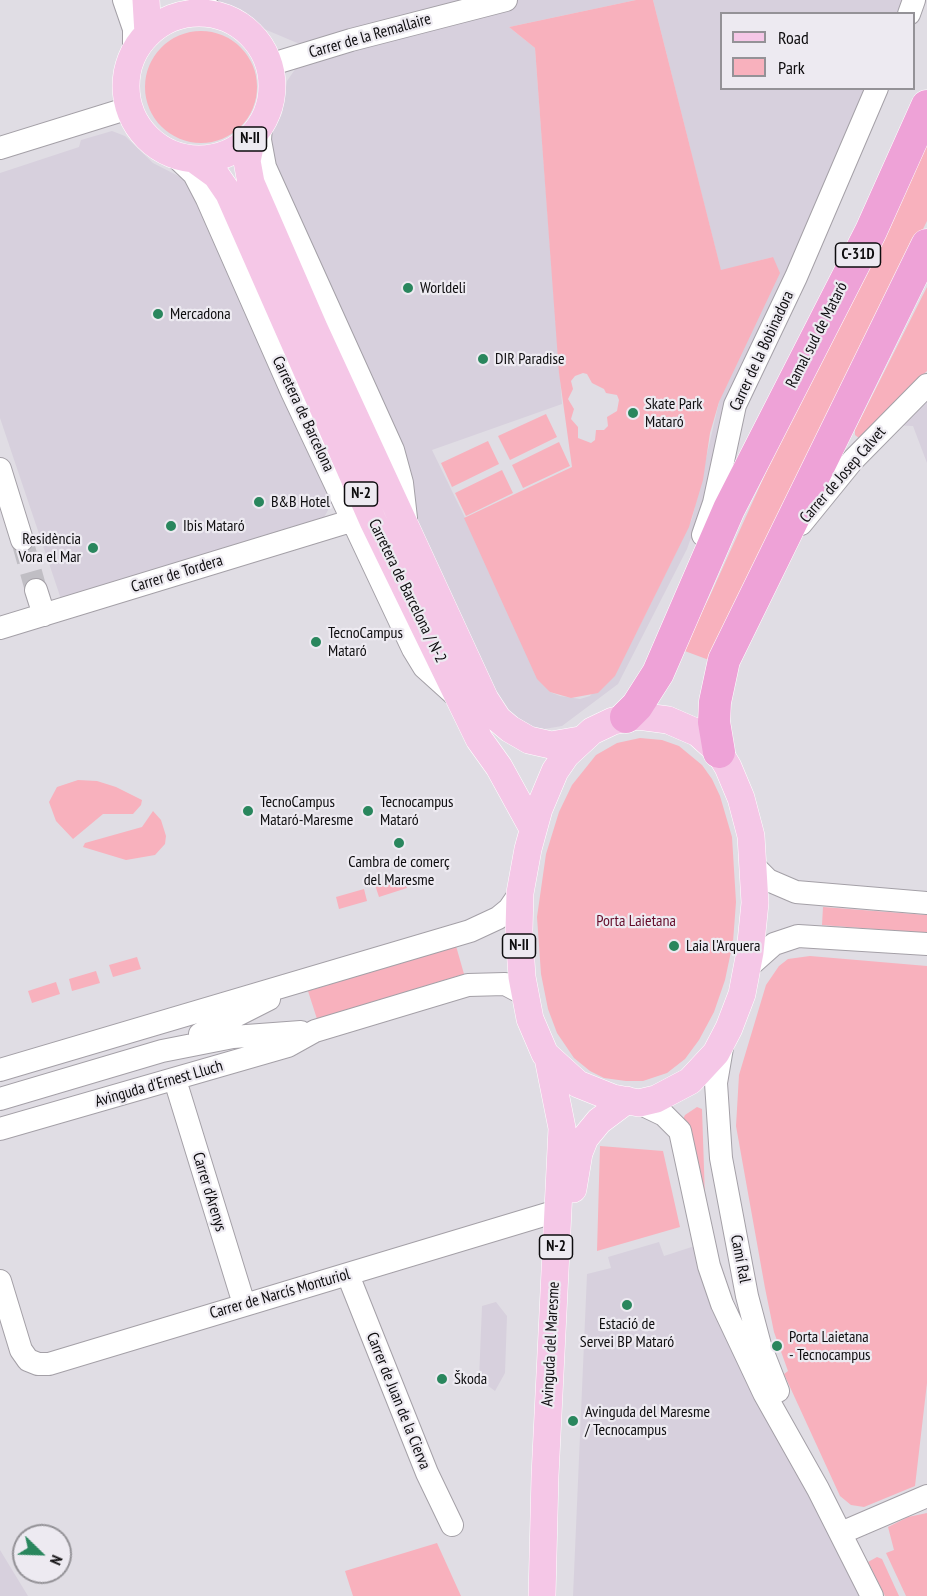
<!DOCTYPE html>
<meta charset="utf-8">
<style>
body{margin:0}
#map{position:relative;width:927px;height:1596px;overflow:hidden;background:#e0dde4;font-family:"PT Sans Narrow",sans-serif}
canvas{display:block}
.legend{position:absolute;left:720px;top:12px;width:195px;height:78px;box-sizing:border-box;background:#edeaf1;border:2px solid #949297;margin:0;padding:8px 10px;list-style:none;font-size:18px;color:#0e0d0f}
.legend li{display:flex;align-items:center;gap:12px;height:30px}
.legend b{width:30px;border:2px solid #949297}
.north{position:absolute;left:12px;top:1524px;width:60px;height:60px;box-sizing:border-box;background:#edeaf1;border:2px solid #949297;border-radius:50%;rotate:113deg;font-size:16px;font-weight:700;line-height:24px;text-align:center;color:#0e0d0f}
.north::after{content:'';display:block;margin:auto;width:21px;height:27px;background:#29865d;clip-path:polygon(50% 0,100% 100%,50% 72%,0 100%)}
</style>
<div id="map">
<canvas width="927" height="1596"></canvas>
<ul class="legend">
<li><b style="height:8px;background:#f5c7e7"></b>Road</li>
<li><b style="height:16px;background:#f8b1bd"></b>Park</li>
</ul>
<div class="north">N</div>
</div>
<script>
const context = document.querySelector('canvas').getContext('2d');
context.lineJoin = 'round';
function fillPath(path, color) { context.fillStyle = color; context.fill(path, 'evenodd'); }
const toPath = rows => new Path2D(rows.map(r => 'M' + r).join(''));
function trace(path, color, width, dash) { context.strokeStyle = color; context.lineWidth = width; context.lineCap = dash ? 'butt' : 'round'; context.setLineDash(dash || []); context.stroke(path); }
function write(font, color, halo, rows, align = 'center') {
  context.font = font + ' "PT Sans Narrow",sans-serif'; context.lineWidth = 4.5; context.setLineDash([]); context.textBaseline = 'middle'; context.strokeStyle = halo; context.fillStyle = color; for (const [text, x, y, turn = 0] of rows) {
    context.save(); context.translate(x, y); context.rotate((+turn || 0) * Math.PI / 180); context.textAlign = isNaN(turn) ? turn : align; if (halo) context.strokeText(text, 0, 0); context.fillText(text, 0, 0); context.restore();
  }
}
fillPath(toPath([
 [205,0,636,0,509,27,535,48,562,404,432,450,550,692,560,696,580,699,590,696,637,631,692,519,719,402,773,257,721,271,653,0,911,0,905,13,722,14,722,88,872,89,807,237,732,385,716,439,705,498,687,549,618,684,562,726,544,729,531,727,522,723,503,706,413,517,276,183,269,138,282,114,287,81,296,68,302,45,224,12],
 [112,131,125,136,153,163,192,183,322,482,335,497,319,527,63,605,0,418,0,173,79,147,81,140],
 [927,385,927,463,913,426,887,425],
 [659,1242,664,1256,704,1243,872,1596,573,1596,587,1274,611,1268,608,1257],
 [496,1302,507,1316,505,1373,495,1391,479,1379,482,1306],
 [0,1550,28,1596,0,1596]
]), '#d7d0dd');
fillPath(toPath([
 [636,0,653,0,721,270,773,257,780,273,719,402,710,433,703,480,689,527,615,676,598,693,571,698,550,692,537,679,464,518,572,467,559,373,535,48,509,27],
 [583,373,587,374,592,383,604,389,606,393,617,395,619,400,617,411,607,417,608,426,604,430,596,430,595,440,591,443,578,438,578,427,571,419,574,409,568,399,573,389,571,381,575,376],
 '145 87a56 56 0 1 1 112 0a56 56 0 1 1-112 0Z',
 [927,138,927,221,709,660,682,650,709,598,793,413],
 [927,287,927,371,859,438,855,435,855,430],
 [546,414,557,437,510,460,498,436],
 [488,441,499,464,452,487,441,463],
 [559,442,570,466,523,488,512,465],
 [502,470,513,493,466,516,455,493],
 [640,738,662,740,679,746,702,765,712,779,720,796,732,837,736,902,733,942,725,980,714,1012,699,1040,685,1059,667,1073,643,1081,626,1081,604,1078,590,1071,574,1058,557,1033,548,1009,541,974,537,917,546,854,559,812,572,785,596,755,617,743],
 [78,780,97,781,116,787,142,800,141,805,133,814,103,814,73,839,56,821,49,802,57,787],
 [153,811,161,820,166,836,165,844,155,855,126,860,83,847,85,843,142,827],
 [403,876,407,888,379,897,375,885],
 [364,889,367,901,339,909,336,897],
 [823,907,927,915,927,933,822,925],
 [456,946,464,974,317,1019,308,991],
 [810,956,927,966,927,1383,915,1486,864,1507,851,1505,840,1496,784,1374,788,1371,774,1332,765,1288,736,1126,739,1075,766,985,779,966,788,959],
 [137,957,141,969,113,977,109,965],
 [96,971,100,983,72,991,69,979],
 [56,982,60,994,32,1003,28,991],
 [697,1107,702,1109,705,1198,683,1119,685,1115],
 [600,1146,663,1151,680,1227,597,1251],
 [927,1513,927,1596,906,1596,886,1553,894,1550,888,1527,908,1517],
 [437,1543,461,1596,353,1596,345,1571],
 [877,1557,882,1559,899,1596,885,1596,868,1562]
]), '#f8b1bd');
trace(toPath([
 [22,540,36,590]
]), '#c0bec4', 22, [22, 11]);
const minor = toPath([
 [124,0,134,29,134,53],
 [200,0,216,15],
 [909,14,914,0],
 [269,65,351,40,506,0],
 [261,125,260,140,265,167,393,450,402,483,406,518],
 [0,148,129,108],
 [174,155,194,174,207,199,292,392,413,649,424,667,455,695],
 [0,469,22,540],
 [801,524,853,460,927,385],
 [703,535,714,503,735,405,796,277,877,88],
 [36,590,44,615],
 [0,628,354,520],
 [755,867,768,880,796,892,927,903],
 [747,968,774,944,798,936,927,944],
 [200,1034,269,999],
 [723,1042,716,1083,721,1158,747,1296,760,1345,778,1391],
 [0,1070,470,931,498,918,509,909,520,893],
 [175,1080,244,1304],
 [0,1099,162,1051,233,1037,301,1032],
 [639,1103,664,1115,680,1131,709,1266,722,1304,764,1393,818,1489,872,1596],
 [0,1129,288,1046,315,1031,468,985,505,984,524,994],
 [348,1275,427,1473,452,1525],
 [0,1281,21,1350,28,1360,38,1364,49,1364,557,1211],
 [841,1533,927,1496]
]);
const major = toPath([
 [146,0,148,34],
 '126 86a73 73 0 1 1 146 0a73 73 0 1 1-146 0Z',
 [252,137,247,161,251,183,314,328,485,699,498,719,510,729,529,740,551,745,580,740],
 [194,159,216,175,229,194,373,521,479,739,499,767,533,829],
 [638,716,668,720,698,733,719,752,728,767,741,798,751,836,755,903,750,952,742,994,729,1028,716,1053,690,1081,656,1099,639,1103,613,1098,578,1084,545,1054,530,1019,522,977,519,931,520,893,528,849,539,809,555,771,566,755,592,731,613,721,638,716],
 [573,1189,579,1153,585,1138,599,1121,627,1100],
 [542,1596,545,1476,562,1128,548,1058]
]);
const highway = toPath([
 [626,717,637,706,658,673,729,509,871,231,927,106],
 [719,752,714,722,715,702,724,660,927,245]
]);
trace(minor, '#a4a0a7', 24);
trace(major, '#fff', 28);
trace(highway, '#fff', 33);
trace(minor, '#fff', 22);
trace(major, '#f5c7e7', 27);
trace(highway, '#eea2d7', 32);
for (const [x, y, r, color] of [
 [408,288,6,"#29865d"],
 [158,314,6,"#29865d"],
 [483,359,6,"#29865d"],
 [633,413,6,"#29865d"],
 [259,502,6,"#29865d"],
 [171,526,6,"#29865d"],
 [93,548,6,"#29865d"],
 [316,642,6,"#29865d"],
 [248,811,6,"#29865d"],
 [368,811,6,"#29865d"],
 [399,843,6,"#29865d"],
 [674,946,6,"#29865d"],
 [627,1305,6,"#29865d"],
 [777,1346,6,"#29865d"],
 [442,1379,6,"#29865d"],
 [573,1421,6,"#29865d"]
]) { const dot = new Path2D(); dot.arc(x, y, r, 0, 2 * Math.PI); context.fillStyle = color; context.fill(dot); trace(dot, '#edeaf1', 2); }
for (const [x, y, w] of [
 [250,139,33],
 [858,255,45],
 [361,494,33],
 [519,946,33],
 [556,1247,33]
]) { const box = new Path2D(); box.roundRect(x - w / 2, y - 12, w, 24, 4.5); context.fillStyle = '#edeaf1'; context.fill(box); trace(box, '#0e0d0f', 1.5); }
write('bold 15px', '#0e0d0f', null, [
 ["N-II",250,139],
 ["C-31D",858,255],
 ["N-2",361,494],
 ["N-II",519,946],
 ["N-2",556,1247]
]);
write('16px', '#0e0d0f', '#edeaf1', [
 ["Carrer de la Remallaire",370,36,-16],
 ["Ramal sud de Mataró",817,335,-63],
 ["Carrer de la Bobinadora",762,351,-65],
 ["Carretera de Barcelona",303,414,65],
 ["Carrer de Josep Calvet",843,475,-49],
 ["Carrer de Tordera",177,574,-17],
 ["Carretera de Barcelona / N-2",407,591,64],
 ["Avinguda d'Ernest Lluch",159,1084,-16],
 ["Carrer d'Arenys",209,1192,73],
 ["Camí Ral",740,1259,79],
 ["Carrer de Narcís Monturiol",280,1294,-16],
 ["Avinguda del Maresme",551,1344,-87],
 ["Carrer de Juan de la Cierva",398,1401,68]
]);
write('16px', '#0e0d0f', '#edeaf1', [
 ["Worldeli",420,288],
 ["Mercadona",170,314],
 ["DIR Paradise",495,359],
 ["Skate Park",645,404],
 ["Mataró",645,422],
 ["B&B Hotel",271,502],
 ["Ibis Mataró",183,526],
 ["Residència",81,539,"right"],
 ["Vora el Mar",81,557,"right"],
 ["TecnoCampus",328,633],
 ["Mataró",328,651],
 ["TecnoCampus",260,802],
 ["Mataró-Maresme",260,820],
 ["Tecnocampus",380,802],
 ["Mataró",380,820],
 ["Cambra de comerç",399,862,"center"],
 ["del Maresme",399,880,"center"],
 ["Laia l'Arquera",686,946],
 ["Estació de",627,1324,"center"],
 ["Servei BP Mataró",627,1342,"center"],
 ["Porta Laietana",789,1337],
 ["- Tecnocampus",789,1355],
 ["Škoda",454,1379],
 ["Avinguda del Maresme",585,1412],
 ["/ Tecnocampus",585,1430]
], 'left');
write('16px', '#640b29', '#edeaf1', [
 ["Porta Laietana",636,921]
]);
</script>
